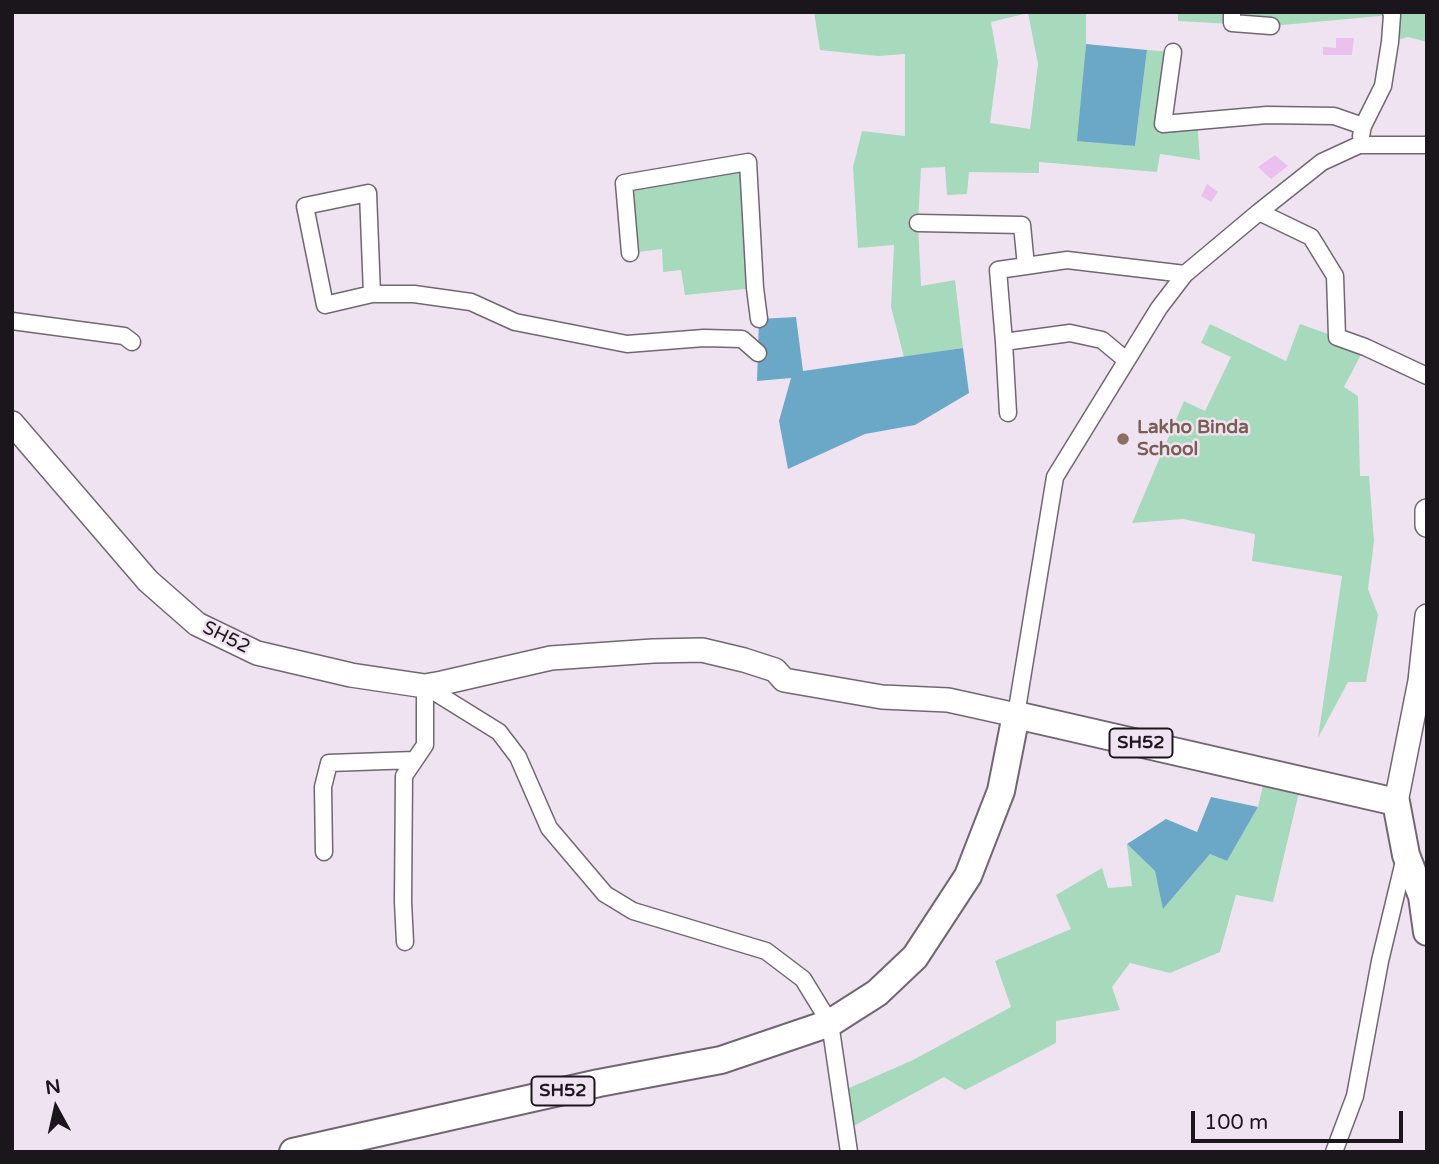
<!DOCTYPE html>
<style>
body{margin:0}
#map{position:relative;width:1439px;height:1164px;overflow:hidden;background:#f0e3f1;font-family:"Varela Round",sans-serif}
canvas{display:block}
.frame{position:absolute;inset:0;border:14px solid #1b161b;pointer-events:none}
.north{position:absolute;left:21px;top:1073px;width:70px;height:70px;-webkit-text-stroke:5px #f0e3f1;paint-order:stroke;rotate:352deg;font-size:19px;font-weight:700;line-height:28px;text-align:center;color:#1b161b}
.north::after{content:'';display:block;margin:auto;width:24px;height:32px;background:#1b161b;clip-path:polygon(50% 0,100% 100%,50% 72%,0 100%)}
.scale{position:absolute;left:1191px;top:1111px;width:212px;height:32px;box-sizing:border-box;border:4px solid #1b161b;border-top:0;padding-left:9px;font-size:21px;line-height:24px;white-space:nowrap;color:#1b161b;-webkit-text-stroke:5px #f0e3f1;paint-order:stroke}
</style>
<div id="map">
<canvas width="1439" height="1164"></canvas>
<div class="frame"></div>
<div class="north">N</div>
<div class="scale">100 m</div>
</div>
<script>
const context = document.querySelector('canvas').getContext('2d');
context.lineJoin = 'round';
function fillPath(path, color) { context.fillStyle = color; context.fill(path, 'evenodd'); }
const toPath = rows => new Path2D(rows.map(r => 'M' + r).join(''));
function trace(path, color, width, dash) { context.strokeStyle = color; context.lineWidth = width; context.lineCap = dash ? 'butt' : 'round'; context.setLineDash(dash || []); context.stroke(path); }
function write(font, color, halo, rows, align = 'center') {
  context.font = font + ' "Varela Round",sans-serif'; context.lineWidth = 5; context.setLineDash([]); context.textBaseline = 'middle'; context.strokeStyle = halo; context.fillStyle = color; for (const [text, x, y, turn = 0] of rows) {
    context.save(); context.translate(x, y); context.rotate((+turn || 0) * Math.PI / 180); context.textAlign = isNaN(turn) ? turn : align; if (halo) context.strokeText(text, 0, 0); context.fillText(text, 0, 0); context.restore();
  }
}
fillPath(toPath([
 [814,12,1086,12,1086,44,1078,140,1135,146,1147,50,1173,52,1163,124,1197,120,1200,160,1160,154,1157,172,1039,162,1039,173,969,172,967,194,947,195,945,167,921,168,918,223,921,286,955,280,963,348,904,357,891,307,894,245,858,248,853,167,862,131,905,136,905,54,878,56,820,50],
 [1028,13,1038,64,1030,129,990,123,998,62,991,22],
 [1178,12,1427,12,1427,42,1408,37,1390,42,1391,15,1271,26,1178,21],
 [748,162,755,288,685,295,681,270,663,272,662,249,630,253,624,183],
 [1210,324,1286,361,1300,324,1365,347,1344,387,1358,396,1360,476,1369,476,1374,541,1368,589,1378,615,1366,682,1348,682,1318,738,1342,576,1252,561,1255,534,1183,519,1132,523,1184,401,1205,411,1231,357,1201,343],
 [1266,772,1302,780,1273,902,1236,895,1220,952,1170,973,1130,963,1112,987,1120,1010,1056,1021,1056,1043,965,1090,944,1077,846,1130,840,1092,913,1060,1011,1007,995,961,1071,929,1056,895,1102,868,1108,888,1132,886,1127,844,1155,871,1164,908,1210,854,1227,861,1258,807]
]), '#a7d9bd');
fillPath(toPath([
 [1086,44,1147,50,1135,146,1077,141],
 [796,317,803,371,963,348,969,393,915,425,865,434,788,469,779,421,791,378,757,381,759,319],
 [1211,797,1258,807,1227,861,1210,854,1163,909,1155,871,1127,844,1166,819,1197,832]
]), '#6ba7c7');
fillPath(toPath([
 [1336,38,1354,38,1352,55,1323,55,1323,47,1336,48],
 [1275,155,1288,166,1271,179,1258,167],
 [1207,184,1218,192,1211,202,1201,196]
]), '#ebc0ee');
const street = toPath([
 [1232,12,1232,23,1271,26],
 [1173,52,1163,124,1267,115,1334,116,1363,126],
 [1361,136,1363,126,1383,86,1390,42,1392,15,1391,12],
 [1259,212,1311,237,1335,276,1337,337,1365,347,1427,376],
 [918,223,1022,225,1026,266,1067,260,1185,274],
 [630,253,624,183,748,162,755,288,759,319],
 [372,294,325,305,305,206,368,193,372,294,414,294,471,302,515,322,627,344,704,338,742,339,758,353],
 [12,321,124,336,132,342],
 [1004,342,998,270,1026,266],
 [1008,413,1004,342,1070,333,1102,340,1126,360],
 [425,686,499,732,518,757,549,828,605,894,633,911,766,951,803,979,830,1023,849,1152],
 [1016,715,1055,477,1159,308,1185,274,1259,212,1322,162,1359,145,1427,145],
 [324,852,323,787,329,763,414,760],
 [405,942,403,902,404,776,425,745,425,686],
 [1334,1152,1355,1096,1380,961,1405,857]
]);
const secondary = toPath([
 [12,423,148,581,197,624,257,653,351,675,425,686,442,683,551,658,653,651,702,650,744,660,775,670,784,680,882,697,948,700,1016,715],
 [1427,511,1427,525],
 [1396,802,1420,681,1427,616]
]);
const primary = toPath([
 [293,1152,599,1083,721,1060,830,1023,877,993,915,957,968,876,1001,791,1016,715,1396,802,1406,855,1422,896,1427,932]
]);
trace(street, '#716672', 19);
trace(secondary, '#716672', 26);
trace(primary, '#716672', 30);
trace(street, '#fff', 16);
trace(secondary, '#fff', 23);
trace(primary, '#fff', 26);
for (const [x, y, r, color] of [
 [1123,439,7,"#8d6e63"]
]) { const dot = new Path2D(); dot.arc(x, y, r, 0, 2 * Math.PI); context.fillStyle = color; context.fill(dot); trace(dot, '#f0e3f1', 2.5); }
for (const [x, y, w] of [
 [1141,743,63],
 [563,1091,63]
]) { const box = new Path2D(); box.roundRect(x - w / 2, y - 14.5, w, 29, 5); context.fillStyle = '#f0e3f1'; context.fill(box); trace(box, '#1b161b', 2); }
write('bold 18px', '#1b161b', null, [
 ["SH52",1141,743],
 ["SH52",563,1091]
]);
write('bold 19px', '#785e54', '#f0e3f1', [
 ["Lakho Binda",1137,428],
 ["School",1137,450]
], 'left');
write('19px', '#1b161b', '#f0e3f1', [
 ["SH52",226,638,26]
]);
</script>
